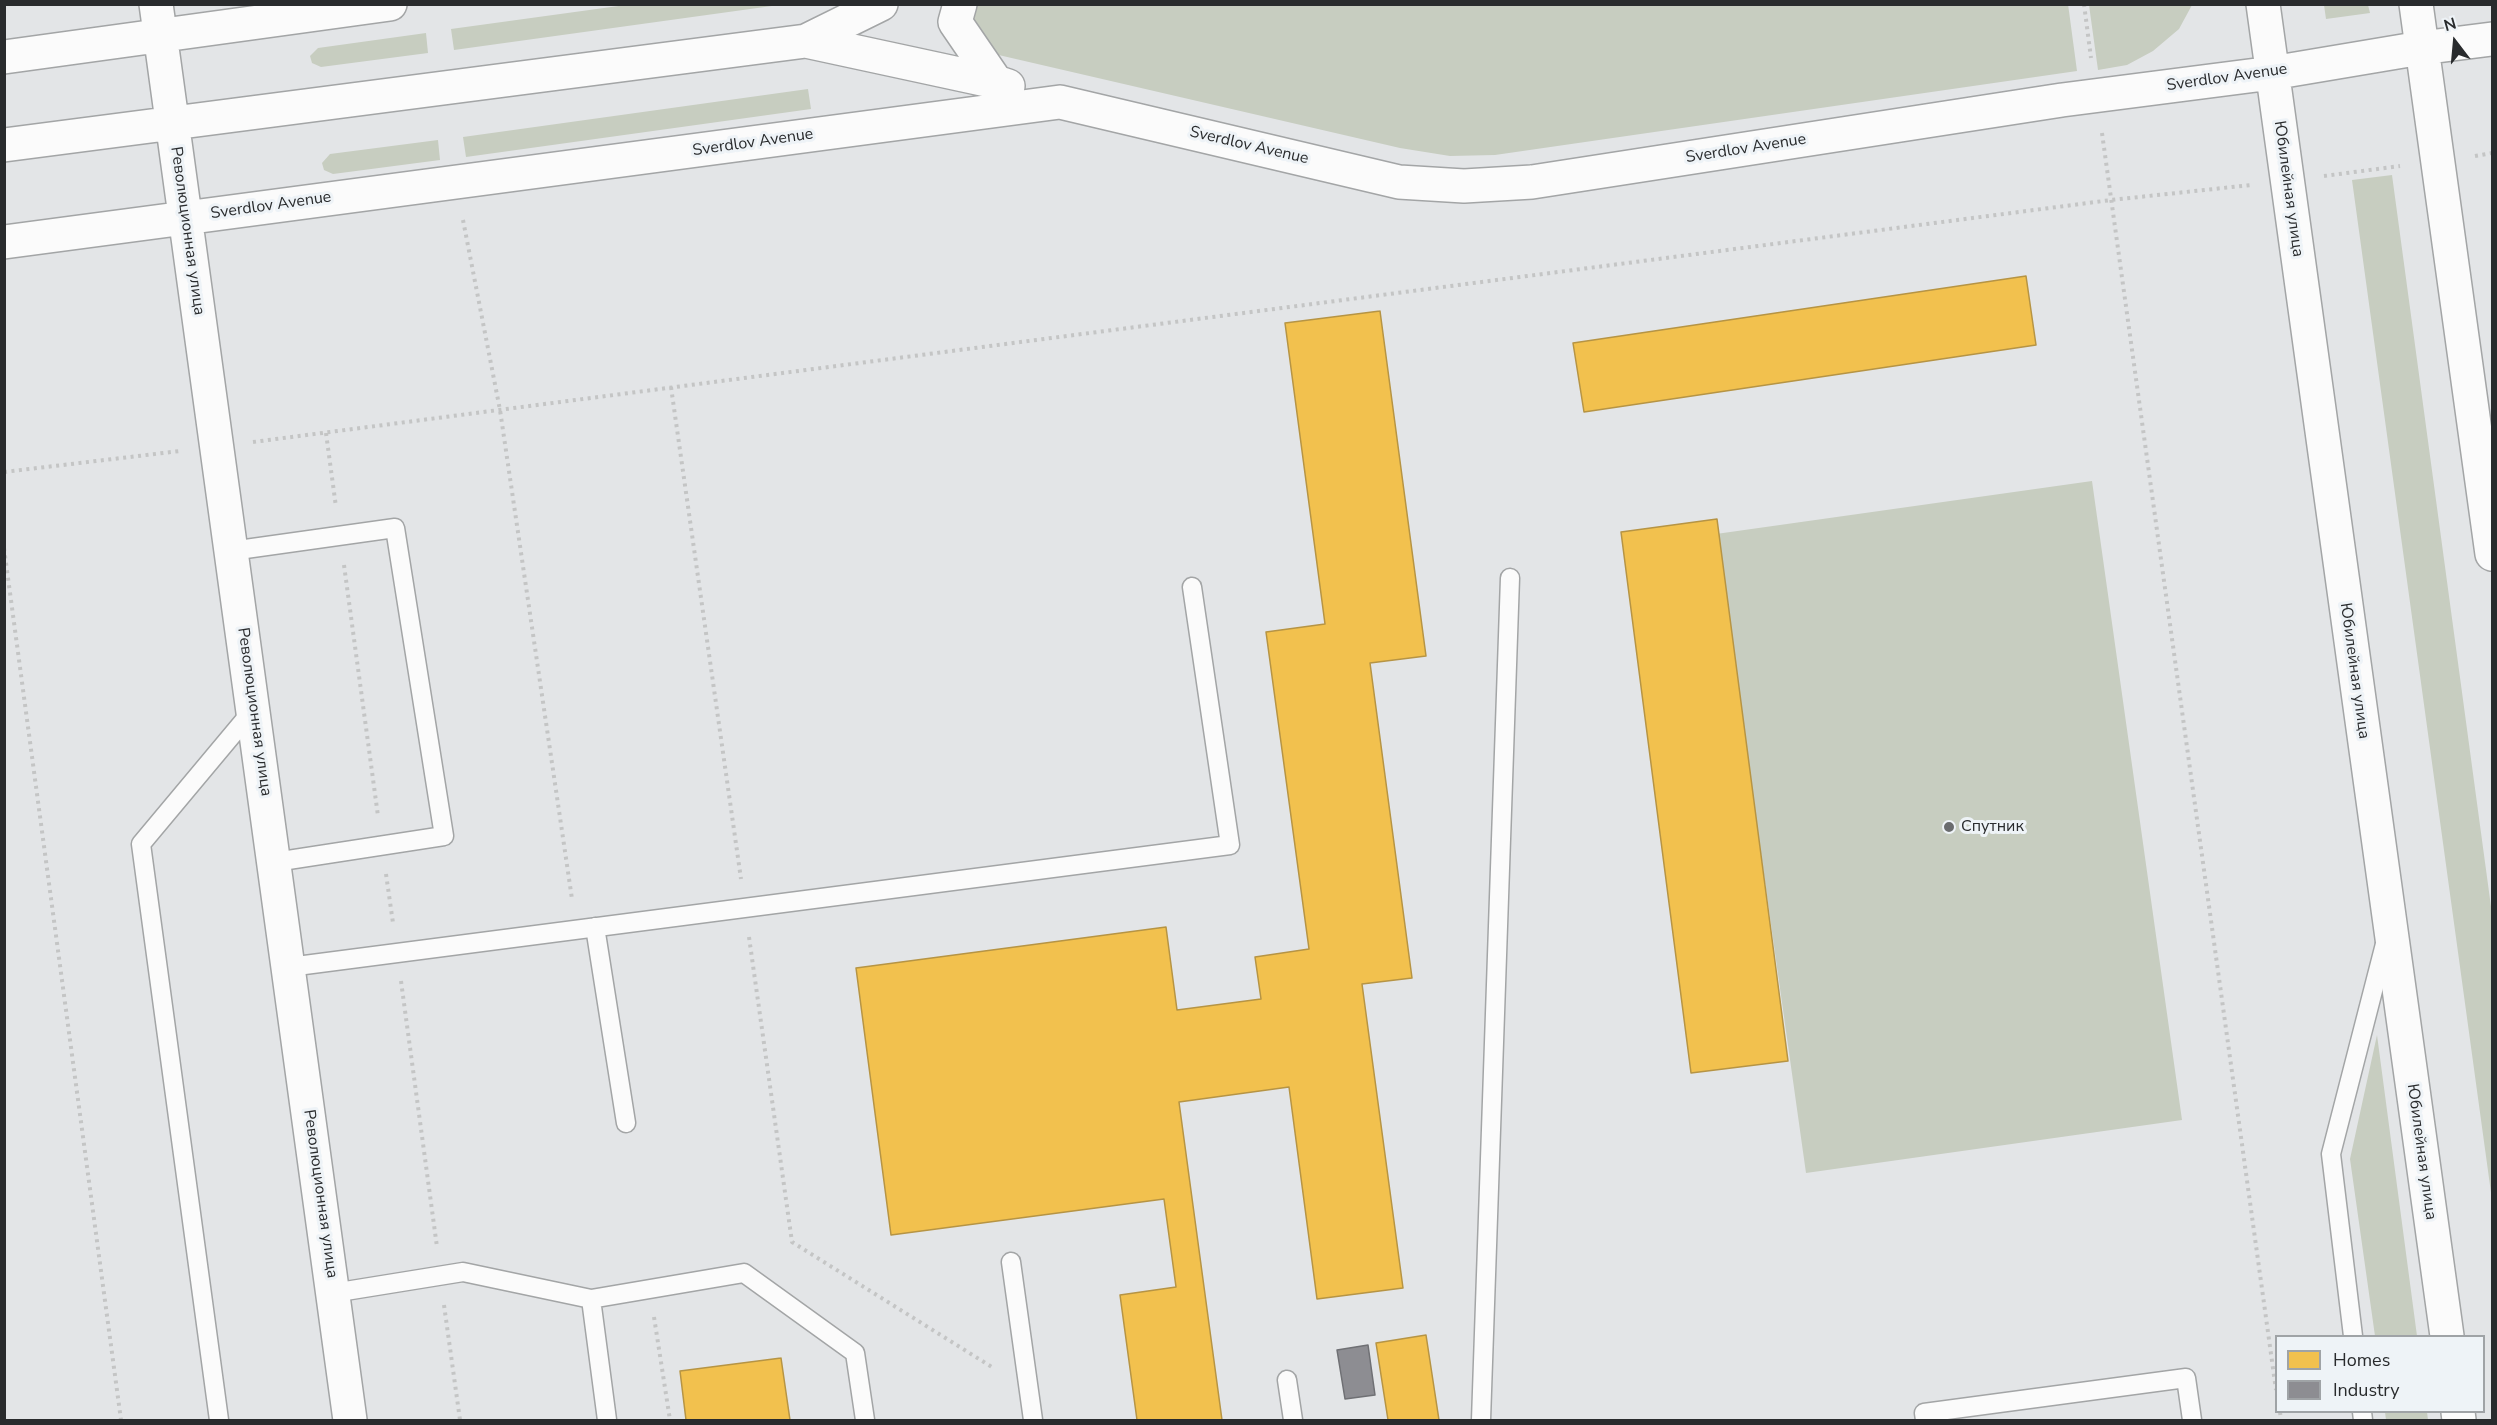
<!DOCTYPE html>
<meta charset="utf-8">
<style>
body{margin:0}
#map{position:relative;width:2497px;height:1425px;overflow:hidden;background:#e3e5e7;font-family:"Nunito Sans",sans-serif}
canvas{display:block}
.frame{position:absolute;inset:0;border:6px solid #292b2d;pointer-events:none}
.legend{position:absolute;left:2275px;top:1335px;width:210px;height:78px;box-sizing:border-box;background:#eef3f7;border:2px solid #9fa3a6;margin:0;padding:8px 10px;list-style:none;font-size:18px;color:#292b2d}
.legend li{display:flex;align-items:center;gap:12px;height:30px}
.legend b{width:30px;border:2px solid #9fa3a6}
.north{position:absolute;left:2425px;top:12px;width:60px;height:60px;-webkit-text-stroke:4px #eef3f7;paint-order:stroke;rotate:344deg;font-size:16px;font-weight:700;line-height:24px;text-align:center;color:#292b2d}
.north::after{content:'';display:block;margin:auto;width:21px;height:27px;background:#292b2d;clip-path:polygon(50% 0,100% 100%,50% 72%,0 100%)}
</style>
<div id="map">
<canvas width="2497" height="1425"></canvas>
<div class="frame"></div>
<ul class="legend">
<li><b style="height:16px;background:#f2c14e"></b>Homes</li>
<li><b style="height:16px;background:#8d8d92"></b>Industry</li>
</ul>
<div class="north">N</div>
</div>
<script>
const context = document.querySelector('canvas').getContext('2d');
context.lineJoin = 'round';
function fillPath(path, color) { context.fillStyle = color; context.fill(path, 'evenodd'); }
const toPath = rows => new Path2D(rows.map(r => 'M' + r).join(''));
function trace(path, color, width, dash) { context.strokeStyle = color; context.lineWidth = width; context.lineCap = dash ? 'butt' : 'round'; context.setLineDash(dash || []); context.stroke(path); }
function write(font, color, halo, rows, align = 'center') {
  context.font = font + ' "Nunito Sans",sans-serif'; context.lineWidth = 6; context.setLineDash([]); context.textBaseline = 'middle'; context.strokeStyle = halo; context.fillStyle = color; for (const [text, x, y, turn = 0] of rows) {
    context.save(); context.translate(x, y); context.rotate((+turn || 0) * Math.PI / 180); context.textAlign = isNaN(turn) ? turn : align; if (halo) context.strokeText(text, 0, 0); context.fillText(text, 0, 0); context.restore();
  }
}
fillPath(toPath([
 [633,4,779,5,454,50,451,29],
 [962,4,2068,4,2077,71,1495,155,1450,156,1400,148,990,53],
 [2089,5,2089,4,2192,5,2179,29,2153,51,2127,65,2098,70],
 [2324,5,2368,5,2370,13,2326,19],
 [426,33,428,53,321,67,312,63,310,56,318,48],
 [808,89,811,109,466,157,463,137],
 [438,140,440,160,333,174,324,170,322,163,330,154],
 [2392,175,2492,914,2492,1200,2352,180],
 [2092,481,2182,1120,1806,1173,1716,534],
 [2377,1035,2417,1336,2375,1336,2350,1159],
 [2385,1412,2427,1412,2428,1420,2386,1420]
]), '#c7cdc0');
const homes = toPath([
 [2026,276,2036,345,1584,412,1573,343,2026,276],
 [1380,311,1426,656,1370,663,1412,978,1362,984,1403,1288,1317,1299,1289,1087,1179,1102,1222,1420,1137,1420,1120,1295,1176,1287,1164,1199,891,1235,856,968,1166,927,1177,1010,1261,999,1255,957,1309,949,1266,632,1325,624,1285,323,1380,311],
 [1717,519,1788,1061,1691,1073,1621,532,1717,519],
 [1426,1335,1439,1420,1388,1420,1376,1343,1426,1335],
 [781,1358,790,1420,686,1420,680,1371,781,1358]
]);
fillPath(homes, '#f2c14e');
trace(homes, '#b69444', 1.5);
const industry = toPath([
 [1368,1345,1375,1395,1345,1399,1337,1350,1368,1345]
]);
fillPath(industry, '#8d8d92');
trace(industry, '#6f7074', 1.5);
const lane = toPath([
 [231,551,395,528,444,836,275,862],
 [595,927,626,1123],
 [289,967,1230,845,1192,587],
 [1011,1262,1033,1420],
 [333,1293,463,1272,591,1299,744,1273,855,1353,865,1420],
 [591,1299,607,1420],
 [2353,1336,2331,1154,2385,944],
 [1287,1380,1293,1420],
 [2362,1412,2363,1420],
 [219,1420,141,844,253,710],
 [1481,1420,1510,578],
 [1925,1420,1924,1413,2186,1378,2192,1420]
]);
const secondary = toPath([
 [156,4,350,1420],
 [960,4,955,22,996,82,1008,86],
 [2263,4,2447,1336],
 [2416,4,2492,554],
 [806,41,996,82],
 [4,57,390,4],
 [4,145,806,41,881,4],
 [4,242,1060,102,1399,182,1464,186,1532,182,2062,100,2272,73,2421,48,2492,39],
 [2458,1412,2459,1420]
]);
trace(lane, '#a3a5a6', 21);
trace(secondary, '#a3a5a6', 36);
trace(toPath([
 [2084,4,2091,58],
 [2102,133,2276,1390],
 [2475,156,2492,153],
 [2324,176,2400,166],
 [463,220,500,410,572,899],
 [671,387,741,879],
 [326,433,336,507],
 [253,442,2111,200,2251,185],
 [4,472,180,451],
 [4,548,121,1420],
 [344,565,378,816],
 [386,874,393,923],
 [749,937,792,1242,995,1369],
 [401,981,437,1247],
 [444,1305,460,1420],
 [654,1317,670,1420],
 [2280,1412,2281,1420]
]), '#c4c5c5', 4, [3, 4.5]);
trace(lane, '#fbfbfb', 18);
trace(secondary, '#fbfbfb', 33);
for (const [x, y, r, color] of [
 [1949,827,6,"#6a6c6e"]
]) { const dot = new Path2D(); dot.arc(x, y, r, 0, 2 * Math.PI); context.fillStyle = color; context.fill(dot); trace(dot, '#eef3f7', 2); }
write('16px', '#292b2d', '#eef3f7', [
 ["Sverdlov Avenue",2227,78,-8],
 ["Sverdlov Avenue",753,143,-8],
 ["Sverdlov Avenue",1249,146,13],
 ["Sverdlov Avenue",1746,149,-9],
 ["Юбилейная улица",2288,189,82],
 ["Sverdlov Avenue",271,206,-8],
 ["Революционная улица",187,231,82],
 ["Юбилейная улица",2354,671,82],
 ["Революционная улица",254,712,82],
 ["Юбилейная улица",2421,1152,82],
 ["Революционная улица",320,1194,82]
]);
write('16px', '#292b2d', '#eef3f7', [
 ["Спутник",1961,827]
], 'left');
</script>
